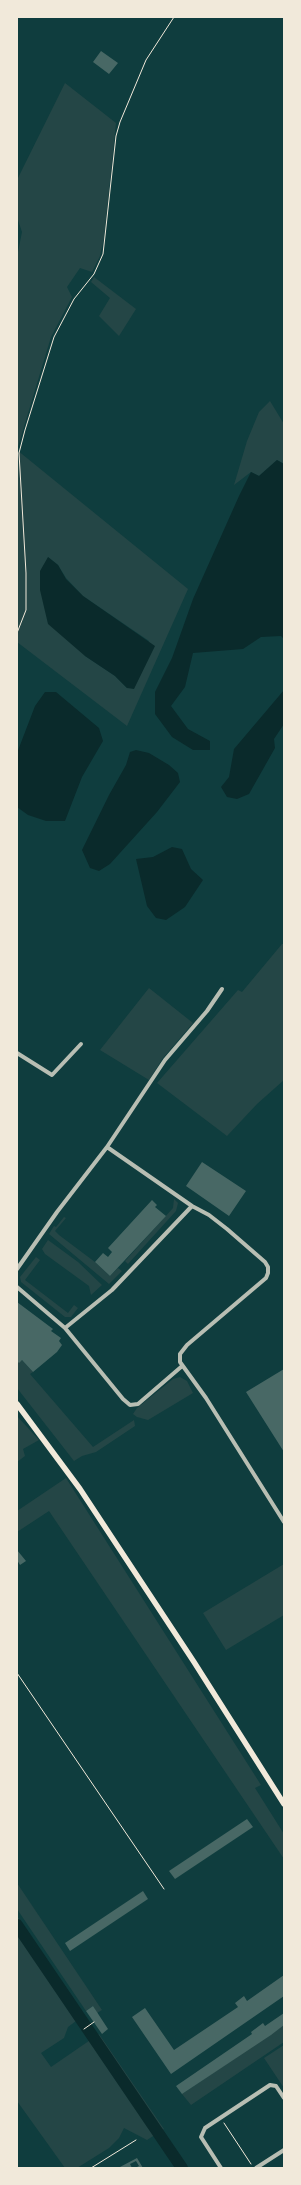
<!DOCTYPE html>
<style>
body{margin:0}
#map{position:relative;width:301px;height:2185px;overflow:hidden;background:#0f3d3e;font-family:Karla,sans-serif}
canvas{display:block}
.frame{position:absolute;inset:0;border:18px solid #f1e9da;pointer-events:none}
</style>
<div id="map">
<canvas width="301" height="2185"></canvas>
<div class="frame"></div>
</div>
<script>
const context = document.querySelector('canvas').getContext('2d');
context.lineJoin = 'round';
function fillPath(path, color) { context.fillStyle = color; context.fill(path, 'evenodd'); }
const toPath = rows => new Path2D(rows.map(r => 'M' + r).join(''));
function trace(path, color, width, dash) { context.strokeStyle = color; context.lineWidth = width; context.lineCap = dash ? 'butt' : 'round'; context.setLineDash(dash || []); context.stroke(path); }
fillPath(toPath([
 [65,83,116,123,104,238,100,256,92,272,80,268,67,287,72,297,51,337,17,450,188,589,127,726,17,642,17,257,22,232,17,217,17,180],
 [48,557,58,565,66,578,83,596,149,641,127,688,115,676,85,656],
 [94,277,136,309,119,336,99,316,110,298,91,282],
 [270,401,284,424,284,464,277,460,259,476,251,472,234,485,247,441,259,412],
 [282,944,284,944,284,1080,257,1104,227,1136,157,1083,238,990,242,992],
 [149,988,193,1023,163,1058,149,1080,100,1050],
 [174,1199,178,1203,176,1211,128,1264,125,1261,173,1208],
 [64,1217,66,1218,55,1231,59,1235,95,1262,110,1276,118,1268,122,1271,109,1284,49,1234,54,1226,56,1227],
 [48,1240,78,1262,102,1285,91,1295,89,1286,45,1254,42,1249],
 [36,1257,40,1260,25,1280,68,1313,74,1305,78,1308,71,1317,65,1317,21,1282,20,1277],
 [22,1360,33,1372,30,1374,93,1447,134,1420,135,1426,96,1452,82,1456,74,1461,17,1388,17,1361],
 [180,1377,187,1381,193,1393,148,1420,137,1417,133,1414,137,1408,173,1379],
 [17,1416,39,1440,23,1449,25,1456,17,1462],
 [66,1478,261,1785,255,1788,284,1834,284,1859,49,1511,17,1532,17,1511],
 [284,1564,284,1615,226,1650,203,1613],
 [17,1883,102,2010,97,2013,93,2006,86,2011,17,1909],
 [17,1916,84,2015,68,2027,64,2038,41,2053,51,2067,99,2034,164,2129,147,2140,124,2128,119,2138,109,2148,77,2168,65,2168,17,2101],
 [284,2025,284,2042,191,2105,182,2094],
 [284,2045,284,2088,264,2058]
]), '#244646');
fillPath(toPath([
 [277,460,284,464,284,639,281,636,261,637,243,649,193,653,185,687,171,706,188,729,210,741,210,750,193,750,172,737,155,714,155,692,172,658,193,599,239,496,251,472,259,476],
 [48,557,58,565,66,579,83,596,155,646,134,689,127,688,115,676,85,656,48,624,40,590,40,571],
 [284,690,284,724,274,739,275,748,249,794,237,799,227,797,221,787,229,777,234,749],
 [45,692,56,692,99,728,103,741,82,777,65,821,46,821,28,815,17,807,17,753,35,706],
 [136,750,149,753,169,765,178,773,180,782,157,812,110,864,99,871,90,868,82,850,109,795,126,765,130,752],
 [172,847,182,849,191,869,203,880,185,907,166,920,156,918,147,906,136,859,153,857]
]), '#0a2a2b');
trace(toPath([
 [17,1925,182,2168]
]), '#0a2a2b', 12);
fillPath(toPath([
 [101,51,118,63,109,74,93,62],
 [202,1162,246,1191,229,1216,186,1186],
 [152,1200,157,1205,155,1207,166,1216,110,1276,95,1262,103,1253,108,1257,112,1252,108,1248],
 [17,1302,53,1329,51,1331,61,1338,59,1341,62,1345,57,1352,33,1372,22,1360,19,1363,17,1361],
 [284,1369,284,1452,246,1392],
 [17,1550,26,1561,20,1565,17,1560],
 [247,1819,253,1827,175,1879,169,1871],
 [143,1891,148,1899,70,1951,65,1943],
 [284,1975,284,1996,171,2074,132,2017,145,2008,174,2050,238,2007,235,2003,244,1996,247,2001],
 [93,2006,108,2029,102,2034,86,2011],
 [284,2013,284,2025,271,2035,182,2094,176,2086,252,2034,251,2032,263,2023,265,2026],
 [137,2158,143,2168,135,2168,139,2166,136,2161,130,2164,132,2168,118,2168]
]), '#486865');
trace(toPath([
 [17,633,26,610,26,573,19,453,25,430,54,337,74,299,94,274,103,254,116,136,120,122,146,60,174,17],
 [17,1673,164,1889],
 [84,2029,94,2022],
 [224,2123,251,2164],
 [91,2168,136,2140]
]), '#f1e9da', 1);
trace(toPath([
 [17,1053,52,1075,81,1044],
 [107,1147,192,1206,209,1215,227,1229,265,1262,268,1267,268,1273,266,1278,187,1345,180,1354,180,1362,206,1398,284,1522],
 [17,1269,57,1212,107,1147,165,1060,207,1011,222,989],
 [17,1287,65,1328,123,1399,130,1405,138,1404,181,1367],
 [65,1328,112,1290,192,1206],
 [221,2168,201,2137,205,2128,270,2085,276,2086,284,2098],
 [256,2168,284,2150]
]), '#b8beb3', 4);
trace(toPath([
 [17,1404,80,1489,194,1662,284,1804]
]), '#f1e9da', 5.5);
</script>
